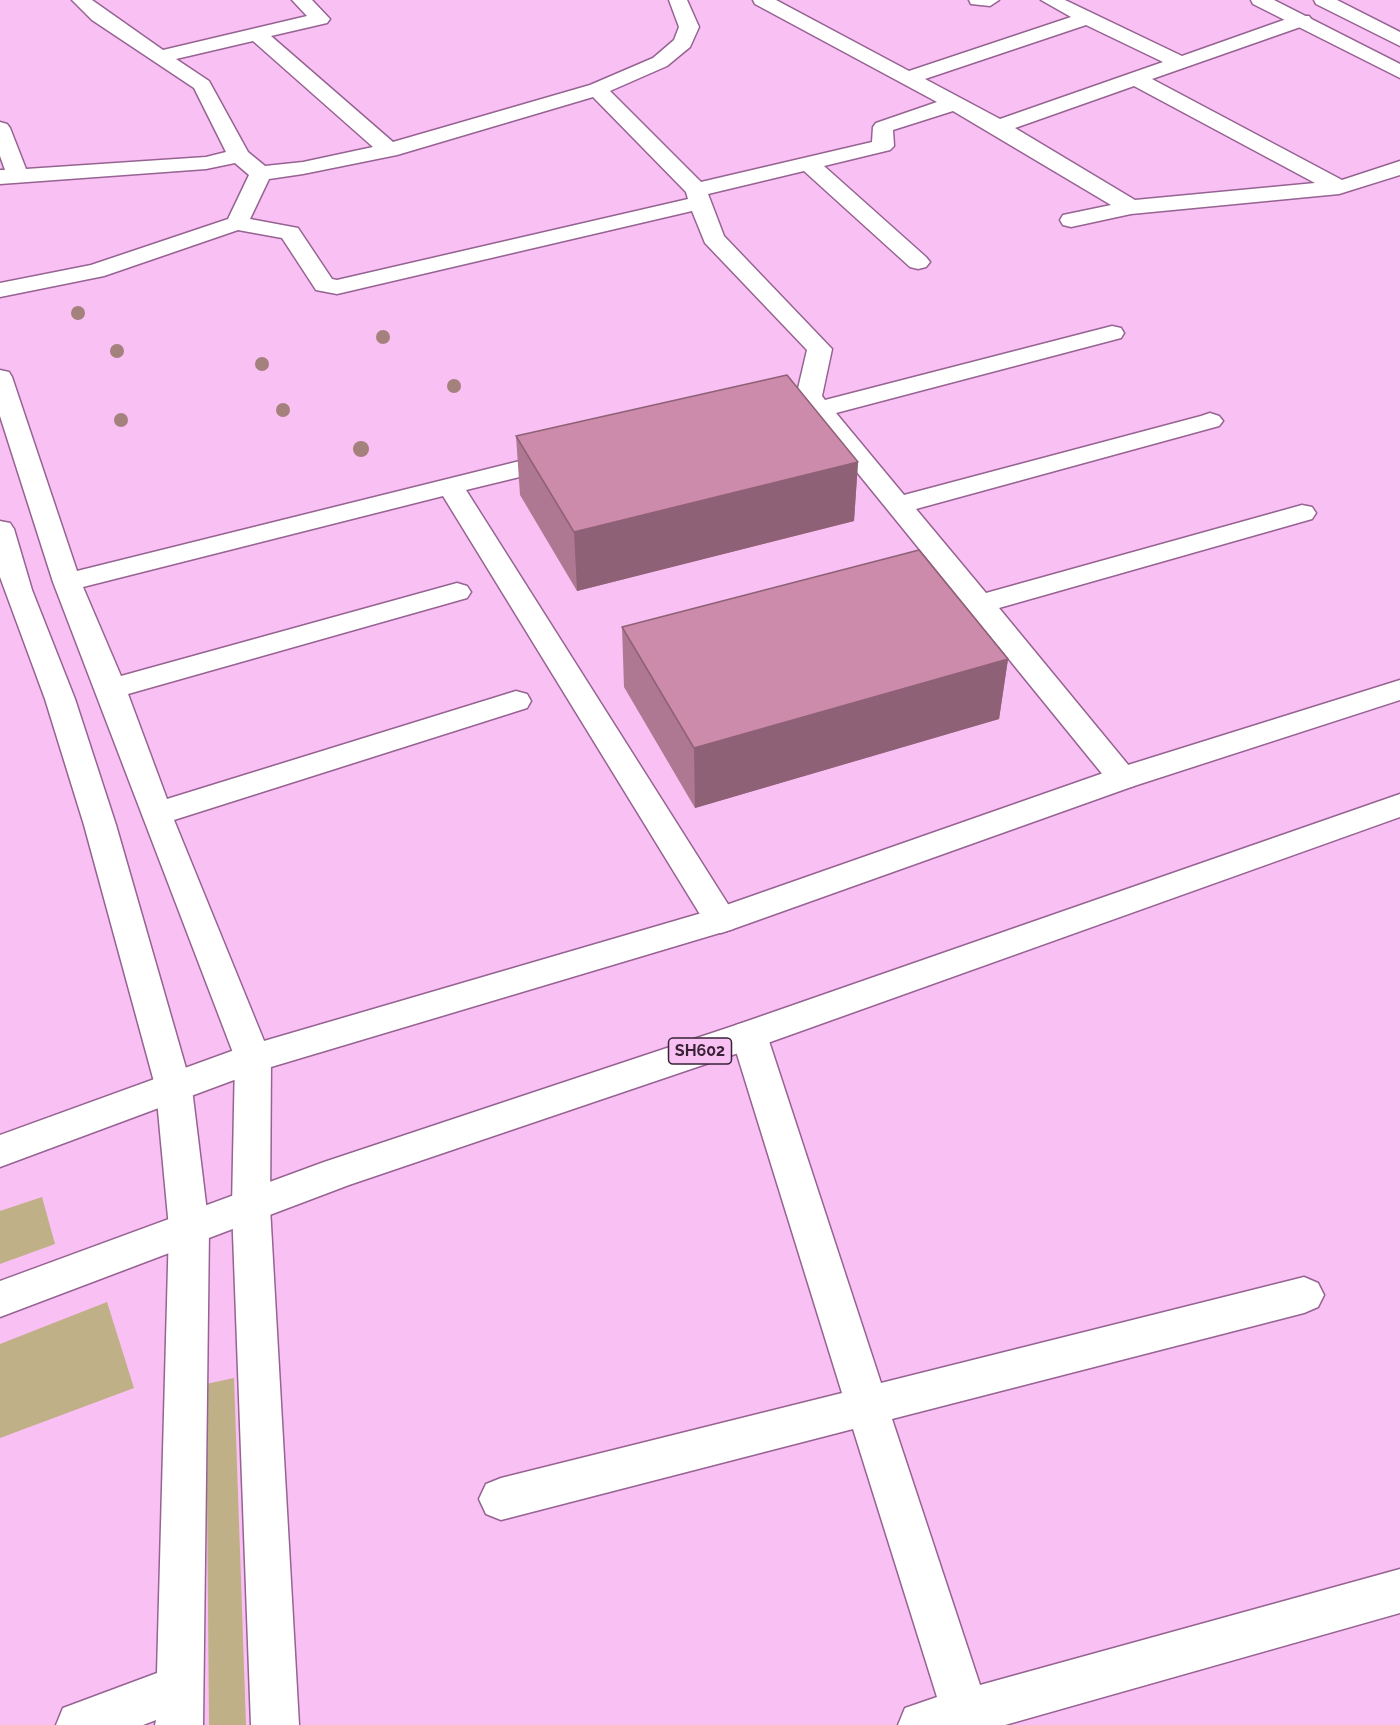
<!DOCTYPE html>
<style>
body{margin:0}
canvas{display:block;background:#f8c0f3}
</style>
<canvas width="1400" height="1725"></canvas>
<script>
const context = document.querySelector('canvas').getContext('2d');
context.lineJoin = 'round';
function fillPath(path, color) { context.fillStyle = color; context.fill(path, 'evenodd'); }
const toPath = rows => new Path2D(rows.map(r => 'M' + r).join(''));
function trace(path, color, width, dash) { context.strokeStyle = color; context.lineWidth = width; context.lineCap = dash ? 'butt' : 'round'; context.setLineDash(dash || []); context.stroke(path); }
function write(font, color, halo, rows, align = 'center') {
  context.font = font + ' Raleway,sans-serif'; context.lineWidth = 4.5; context.setLineDash([]); context.textBaseline = 'middle'; context.strokeStyle = halo; context.fillStyle = color; for (const [text, x, y, turn = 0] of rows) {
    context.save(); context.translate(x, y); context.rotate((+turn || 0) * Math.PI / 180); context.textAlign = isNaN(turn) ? turn : align; if (halo) context.strokeText(text, 0, 0); context.fillText(text, 0, 0); context.restore();
  }
}
fillPath(toPath([
 [42,1197,55,1244,0,1264,0,1211],
 [107,1302,134,1388,0,1438,0,1344],
 [234,1378,246,1725,209,1725,206,1384]
]), '#c0b087');
const minor = toPath([
 [72,0,92,0,163,50,307,16,292,0,312,0,330,19,327,23,271,36,393,142,590,85,653,58,674,40,679,27,669,0,687,0,699,27,690,47,667,66,610,91,701,182,872,142,873,127,876,123,937,102,755,4,753,0,776,0,909,71,1071,17,1041,0,1065,0,1182,56,1295,16,1309,16,1312,20,1309,24,1152,79,1342,180,1400,161,1400,175,1339,194,1131,214,1071,227,1063,225,1060,220,1063,215,1111,205,953,111,893,130,894,146,890,150,824,166,926,257,930,262,926,267,918,269,910,267,804,171,708,194,724,236,832,349,822,396,825,400,1112,326,1121,328,1124,333,1121,338,836,413,904,495,1201,416,1210,413,1219,416,1223,421,1219,426,916,509,986,593,1302,505,1312,507,1316,513,1312,519,999,608,1139,778,1134,786,1123,789,1112,786,800,402,796,397,807,350,705,243,692,211,337,294,316,290,282,238,238,230,104,276,0,297,0,283,91,265,228,219,249,175,235,163,206,169,0,184,0,170,5,170,0,156,0,122,7,124,10,128,26,169,206,157,226,152,194,88,92,20,72,0],
 [1086,25,1163,62,1000,119,925,79,1086,25],
 [253,41,373,147,303,162,265,166,248,152,209,81,176,59,253,41],
 [1134,86,1315,183,1135,200,1015,128,1134,86],
 [593,97,686,192,688,199,337,280,332,279,298,228,250,219,269,179,303,174,397,155,593,97],
 [969,0,999,0,990,6,971,4,969,0],
 [0,370,9,372,12,377,77,571,560,451,569,453,573,459,569,465,466,490,738,920,733,929,721,933,709,929,443,496,83,587,121,676,457,583,467,586,471,592,467,598,128,694,167,799,516,691,527,694,531,701,527,708,174,820,271,1058,270,1207,299,1725,251,1725,232,1207,235,1058,53,582,0,416,0,370],
 [0,521,10,523,14,529,32,590,75,699,116,825,192,1089,209,1228,203,1725,155,1725,156,1720,143,1725,56,1725,63,1708,157,1673,169,1228,156,1089,84,825,45,699,0,577,0,521],
 [749,1021,762,1025,767,1035,881,1383,1304,1277,1318,1283,1324,1295,1318,1307,1304,1313,892,1419,980,1685,1400,1569,1400,1613,1005,1725,898,1725,905,1708,937,1697,853,1429,501,1520,486,1514,479,1499,486,1484,501,1478,842,1393,731,1035,736,1025,749,1021]
]);
const major = toPath([
 [1251,0,1274,0,1400,64,1400,78,1253,4,1251,0],
 [1314,0,1337,0,1400,32,1400,46,1316,4,1314,0],
 [1400,680,1400,700,1134,786,733,929,261,1070,0,1167,0,1135,240,1048,712,910,1112,770,1400,680],
 [1400,794,1400,817,762,1045,349,1185,0,1317,0,1281,324,1162,736,1025,1400,794]
]);
trace(minor, '#966392', 3);
trace(major, '#966392', 3);
fillPath(minor, '#fff');
fillPath(major, '#fff');
context.fillStyle = '#a4817c';
for (const [x, y, r] of [
 [78,313,7],
 [383,337,7],
 [117,351,7],
 [262,364,7],
 [454,386,7],
 [283,410,7],
 [121,420,7],
 [361,449,8]
]) { context.beginPath(); context.arc(x, y, r, 0, 2 * Math.PI); context.fill(); }
fillPath(toPath([
 [516,436,858,462,854,521,577,591,520,495],
 [622,627,1008,659,999,719,695,808,624,687]
]), '#af7892');
fillPath(toPath([
 [858,462,854,521,577,591,574,532],
 [1008,659,999,719,695,808,694,748]
]), '#8f6177');
const building = toPath([
 [787,375,858,462,574,532,516,436,787,375],
 [919,550,1008,659,694,748,622,627,919,550]
]);
fillPath(building, '#cc8baa');
trace(building, '#8f6177', 1.5);
for (const [x, y, w] of [
 [700,1051,63]
]) { const box = new Path2D(); box.roundRect(x - w / 2, y - 13, w, 26, 4.5); context.fillStyle = '#f8c0f3'; context.fill(box); trace(box, '#372236', 1.5); }
write('bold 16px', '#372236', null, [
 ["SH602",700,1051]
]);
</script>
